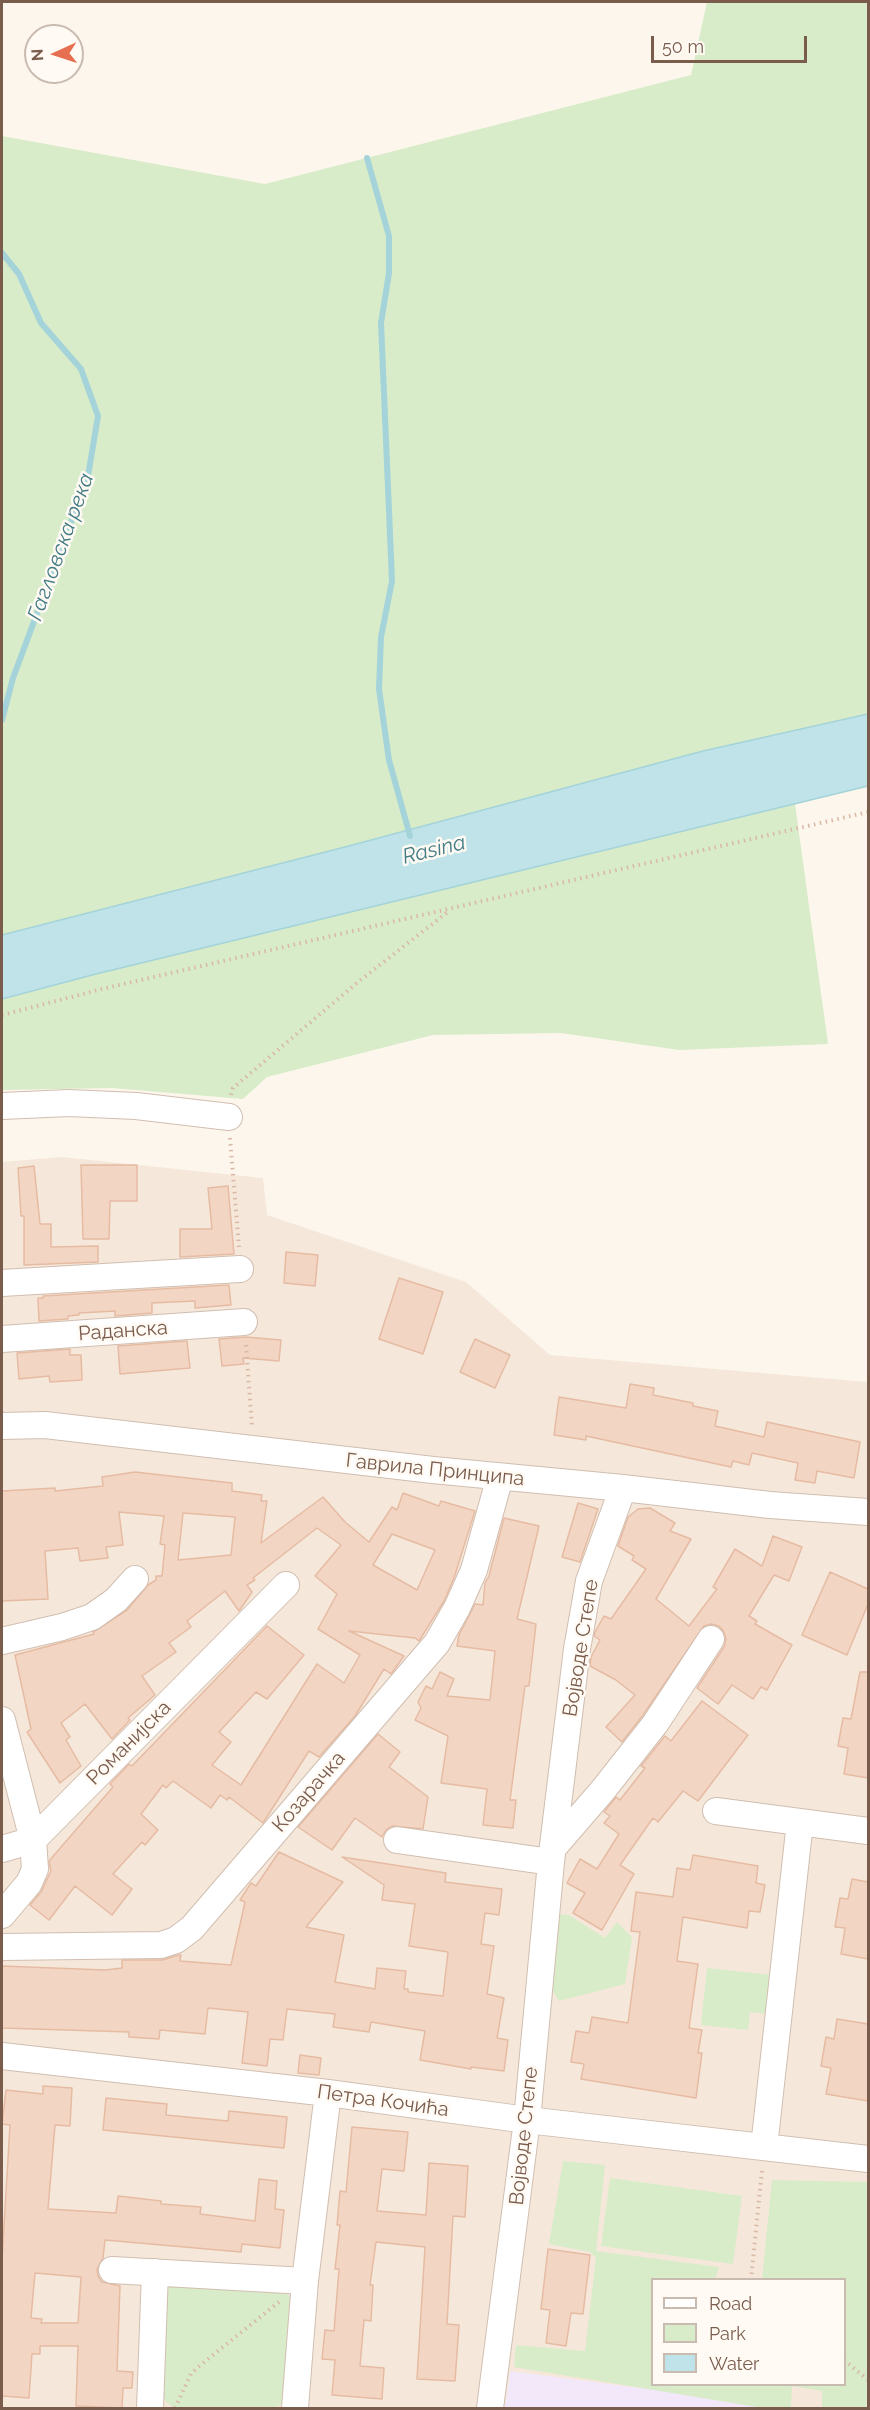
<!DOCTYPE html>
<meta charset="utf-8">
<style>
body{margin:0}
#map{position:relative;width:870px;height:2410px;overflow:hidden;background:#fdf6ec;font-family:Raleway,sans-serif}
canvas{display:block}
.frame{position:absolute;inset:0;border:3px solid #7a5c4d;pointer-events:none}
.legend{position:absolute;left:651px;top:2278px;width:195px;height:108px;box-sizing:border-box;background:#fffaf3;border:2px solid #cabbb1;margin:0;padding:8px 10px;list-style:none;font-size:18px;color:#7a5c4d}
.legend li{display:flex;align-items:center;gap:12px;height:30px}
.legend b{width:30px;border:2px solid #cabbb1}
.north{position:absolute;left:24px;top:24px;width:60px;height:60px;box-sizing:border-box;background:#fffaf3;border:2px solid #cabbb1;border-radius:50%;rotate:267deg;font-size:16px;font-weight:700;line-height:24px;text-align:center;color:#7a5c4d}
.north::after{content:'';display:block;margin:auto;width:21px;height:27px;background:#e76f51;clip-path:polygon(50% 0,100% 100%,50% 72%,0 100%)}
.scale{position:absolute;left:651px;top:36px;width:156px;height:27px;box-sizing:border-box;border:3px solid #7a5c4d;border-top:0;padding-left:8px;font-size:18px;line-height:21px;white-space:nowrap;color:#7a5c4d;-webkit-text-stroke:4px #fffaf3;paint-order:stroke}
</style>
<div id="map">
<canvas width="870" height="2410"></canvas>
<div class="frame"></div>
<ul class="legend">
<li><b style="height:8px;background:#fff"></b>Road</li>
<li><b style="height:16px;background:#d8ecc9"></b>Park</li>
<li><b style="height:16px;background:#bfe3e8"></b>Water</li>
</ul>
<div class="north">N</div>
<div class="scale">50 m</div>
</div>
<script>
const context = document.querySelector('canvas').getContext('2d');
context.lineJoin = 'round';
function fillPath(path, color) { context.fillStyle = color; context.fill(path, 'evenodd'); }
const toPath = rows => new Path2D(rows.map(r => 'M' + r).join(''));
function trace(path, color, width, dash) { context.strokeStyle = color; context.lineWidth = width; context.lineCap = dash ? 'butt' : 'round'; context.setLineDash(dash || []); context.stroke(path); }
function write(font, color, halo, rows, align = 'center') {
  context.font = font + ' Raleway,sans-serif'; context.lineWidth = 5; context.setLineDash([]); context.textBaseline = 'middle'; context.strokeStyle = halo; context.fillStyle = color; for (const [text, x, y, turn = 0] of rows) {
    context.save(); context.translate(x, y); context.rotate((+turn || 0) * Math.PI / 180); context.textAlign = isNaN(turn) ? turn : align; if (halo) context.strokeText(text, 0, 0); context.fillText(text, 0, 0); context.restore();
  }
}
fillPath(toPath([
 [62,1157,263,1178,267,1215,466,1282,550,1355,868,1382,868,2408,2,2408,2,1162],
 [652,2280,844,2280,844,2384,652,2384]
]), '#f5e8da');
fillPath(toPath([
 [510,2371,777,2406,778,2408,505,2408]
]), '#f3e8fa');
fillPath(toPath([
 [707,2,868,2,868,714,703,751,345,847,2,935,2,136,265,184,691,75],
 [795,804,828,1044,679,1050,561,1033,433,1035,267,1077,243,1099,112,1088,2,1090,2,999,96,974],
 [557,1914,569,1915,605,1938,617,1922,632,1937,625,1984,559,2001,547,1982],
 [707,1968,772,1975,767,2014,750,2012,748,2030,701,2025],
 [563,2161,605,2165,596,2251,719,2267,715,2279,652,2280,652,2384,844,2384,844,2280,762,2279,772,2180,868,2182,868,2387,866,2408,822,2408,822,2391,792,2386,791,2408,763,2408,514,2367,516,2345,585,2351,596,2258,590,2252,549,2244],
 [610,2178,742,2196,733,2264,601,2246],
 [173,2284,281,2288,292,2299,286,2399,279,2406,272,2408,175,2408,167,2403,161,2396,166,2292]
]), '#d8ecc9');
const water = toPath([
 [868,714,868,786,96,974,2,999,2,935,345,847,703,751,868,714]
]);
fillPath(water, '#bfe3e8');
trace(water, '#a5d3da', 1.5);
trace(toPath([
 [367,158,389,236,389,273,381,323,392,581,381,637,379,689,389,760,410,836],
 [2,253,19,274,41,323,81,369,98,416,88,476,13,678,2,720]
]), '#a5d3da', 6);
const building = toPath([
 [81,1165,137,1165,137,1201,110,1201,109,1239,83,1239,81,1165],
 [34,1166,40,1224,51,1224,51,1247,98,1246,98,1262,24,1265,24,1216,21,1216,18,1168,34,1166],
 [228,1186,234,1254,180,1257,180,1229,212,1229,208,1188,228,1186],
 [286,1252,318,1255,315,1286,284,1283,286,1252],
 [399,1278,443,1292,423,1354,379,1339,399,1278],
 [229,1285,231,1305,195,1308,195,1301,152,1303,152,1313,115,1316,115,1311,79,1313,79,1315,68,1316,68,1319,39,1321,38,1298,43,1298,43,1296,229,1285],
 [246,1337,281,1340,279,1361,243,1358,244,1364,222,1366,219,1339,246,1337],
 [475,1339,510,1355,495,1388,460,1372,475,1339],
 [187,1341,190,1368,120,1374,118,1346,187,1341],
 [70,1349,70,1355,81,1355,82,1380,50,1382,49,1376,19,1379,17,1353,70,1349],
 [630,1384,654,1388,653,1395,693,1403,693,1406,718,1411,715,1426,764,1437,767,1422,860,1442,854,1478,817,1471,815,1483,795,1480,798,1463,752,1453,749,1465,733,1461,731,1467,586,1436,586,1440,554,1435,559,1397,626,1408,630,1384],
 [135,1472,232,1483,232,1491,262,1495,261,1501,267,1501,261,1543,323,1497,345,1522,369,1542,392,1507,397,1510,403,1493,439,1506,441,1501,475,1511,454,1578,444,1601,419,1641,415,1638,349,1631,404,1656,391,1674,384,1669,355,1716,319,1757,309,1751,263,1823,229,1797,227,1800,220,1795,211,1808,173,1781,166,1788,163,1785,141,1814,158,1830,145,1845,142,1842,113,1874,132,1889,112,1915,75,1886,49,1920,30,1905,41,1892,51,1871,49,1861,113,1787,110,1784,129,1764,132,1766,267,1626,304,1655,267,1699,256,1692,219,1732,231,1742,212,1765,241,1785,317,1664,344,1683,360,1655,318,1629,337,1594,315,1576,341,1545,317,1528,253,1578,255,1580,247,1585,252,1592,239,1611,225,1591,187,1621,191,1627,169,1643,176,1652,142,1676,155,1695,128,1718,130,1720,112,1739,85,1704,61,1723,70,1737,66,1740,81,1766,60,1783,27,1732,31,1729,15,1655,94,1634,93,1632,127,1610,148,1585,156,1580,156,1576,162,1576,165,1545,160,1544,164,1516,119,1512,123,1545,106,1547,108,1558,80,1561,78,1548,45,1551,48,1599,2,1601,2,1491,55,1488,55,1491,103,1486,102,1477,135,1472],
 [183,1513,235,1517,231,1555,178,1560,183,1513],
 [392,1534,435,1550,417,1590,373,1565,392,1534],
 [578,1503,598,1509,580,1562,562,1557,578,1503],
 [650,1508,675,1523,670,1531,691,1539,656,1599,689,1626,717,1589,713,1587,735,1549,762,1566,773,1536,802,1547,789,1581,774,1575,749,1616,757,1621,755,1624,792,1645,767,1690,761,1687,753,1699,732,1685,718,1704,697,1688,724,1647,726,1639,724,1632,719,1626,711,1624,704,1626,643,1715,622,1742,606,1727,635,1695,616,1680,590,1666,591,1657,600,1640,594,1636,595,1632,604,1616,611,1619,646,1569,632,1560,634,1556,618,1546,628,1517,638,1509,650,1508],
 [504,1518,539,1526,517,1619,536,1624,529,1686,525,1686,510,1800,516,1800,513,1828,483,1825,487,1789,441,1783,448,1736,415,1720,421,1708,418,1702,426,1686,432,1689,440,1672,454,1679,447,1696,490,1700,495,1651,457,1646,459,1635,475,1604,483,1605,485,1583,489,1576,504,1518],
 [830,1572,868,1589,868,1604,847,1655,802,1635,830,1572],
 [860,1672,868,1672,868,1778,844,1774,848,1748,838,1746,843,1718,851,1719,860,1672],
 [702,1701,748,1735,698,1801,683,1791,658,1822,653,1818,620,1865,634,1874,602,1930,573,1913,585,1893,567,1883,580,1859,597,1869,619,1834,604,1823,610,1816,604,1812,616,1797,620,1800,645,1768,641,1766,665,1736,671,1741,702,1701],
 [378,1734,400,1752,389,1767,428,1797,423,1829,392,1826,386,1830,382,1837,355,1818,332,1850,298,1827,378,1734],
 [279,1852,343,1882,306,1927,344,1935,335,1982,375,1989,377,1968,406,1971,404,1989,408,1989,408,1992,443,1996,448,1952,409,1946,415,1904,382,1900,384,1885,342,1857,446,1873,445,1882,502,1889,499,1915,485,1913,481,1944,494,1946,487,1994,504,1998,497,2038,508,2040,504,2071,471,2067,471,2069,420,2060,425,2031,371,2022,369,2032,333,2027,335,2014,287,2009,283,2040,270,2039,267,2066,242,2063,248,2012,208,2008,205,2034,160,2030,159,2039,129,2037,129,2032,2,2028,2,1966,105,1970,122,1968,122,1960,162,1960,179,1955,181,1955,180,1961,231,1965,245,1902,240,1900,251,1883,256,1886,279,1852],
 [693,1855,758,1866,756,1883,765,1885,760,1912,749,1911,747,1928,683,1917,677,1961,698,1964,689,2028,702,2030,698,2053,702,2053,696,2098,581,2079,584,2064,571,2062,576,2031,589,2033,592,2017,628,2023,640,1932,631,1931,636,1892,673,1897,677,1868,690,1870,693,1855],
 [852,1879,868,1882,868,1959,841,1954,845,1928,835,1927,840,1898,848,1899,852,1879],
 [837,2019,868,2024,868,2101,826,2094,831,2068,821,2066,826,2037,834,2039,837,2019],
 [300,2055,321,2058,319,2075,298,2073,300,2055],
 [43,2086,72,2088,70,2126,55,2125,48,2209,116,2213,118,2196,161,2201,161,2204,201,2207,200,2214,255,2221,259,2179,277,2181,275,2209,284,2210,280,2248,242,2244,241,2252,105,2240,103,2258,97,2269,98,2276,102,2282,120,2286,117,2371,133,2372,132,2388,123,2388,122,2408,76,2406,78,2346,40,2346,40,2354,32,2354,29,2398,2,2396,2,2260,10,2125,2,2124,6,2090,43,2094,43,2086],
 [35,2273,81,2277,78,2323,41,2323,42,2319,31,2318,35,2273],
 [106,2098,167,2104,166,2115,228,2121,229,2111,287,2117,284,2148,103,2130,106,2098],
 [352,2127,408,2132,404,2171,382,2169,377,2211,426,2215,429,2163,468,2166,465,2217,453,2216,447,2324,459,2325,455,2381,417,2379,425,2247,376,2242,370,2285,373,2285,371,2321,364,2320,360,2366,384,2368,382,2399,332,2395,335,2360,322,2359,325,2330,334,2331,339,2269,335,2269,340,2225,337,2225,340,2191,346,2192,352,2127],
 [548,2249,590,2255,583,2314,571,2313,566,2346,546,2343,550,2310,541,2309,548,2249]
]);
fillPath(building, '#f3d5c3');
trace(building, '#e6bba3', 1.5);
const minor = toPath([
 [2,1106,69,1103,136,1106,229,1117],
 [2,1283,240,1269],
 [2,1339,244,1322],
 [2,1426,45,1425,433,1470,623,1488,770,1505,868,1512],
 [2,1641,62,1627,92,1617,116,1600,135,1579],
 [2,1720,33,1840,35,1869,29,1883,2,1915],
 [716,1811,868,1831],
 [397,1840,551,1862],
 [553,1848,603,1790,655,1724,711,1639],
 [2,1849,33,1840,286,1585],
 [2,1947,161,1945,176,1940,192,1928,437,1643,457,1608,474,1570,500,1477],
 [2,2056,328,2093,527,2120,868,2159],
 [764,2147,800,1822],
 [112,2270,305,2281,328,2093],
 [150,2408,155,2272],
 [295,2408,305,2281],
 [490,2408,527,2120,551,1862,577,1649,589,1581,623,1488]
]);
trace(minor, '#d1beb0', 28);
trace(toPath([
 [2,1015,102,989,868,812],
 [231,1095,233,1088,358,982,449,911],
 [230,1138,239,1247],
 [246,1345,252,1427],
 [751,2280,762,2170],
 [844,2360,868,2380],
 [175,2408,191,2374,198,2367,279,2302],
 [647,2408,647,2407]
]), '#d9b8a5', 4, [1.5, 4.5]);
trace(minor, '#fff', 26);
write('20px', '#7a5c4d', '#fffaf3', [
 ["Раданска",123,1331,-4],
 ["Гаврила Принципа",435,1470,6],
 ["Војводе Степе",581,1648,-81],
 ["Романијска",129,1743,-45],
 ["Козарачка",309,1792,-49],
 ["Петра Кочића",383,2101,8],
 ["Војводе Степе",524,2136,-84]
]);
write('italic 21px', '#437c86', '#fffaf3', [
 ["Гагловска река",61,547,-70],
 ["Rasina",434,850,-14]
]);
</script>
